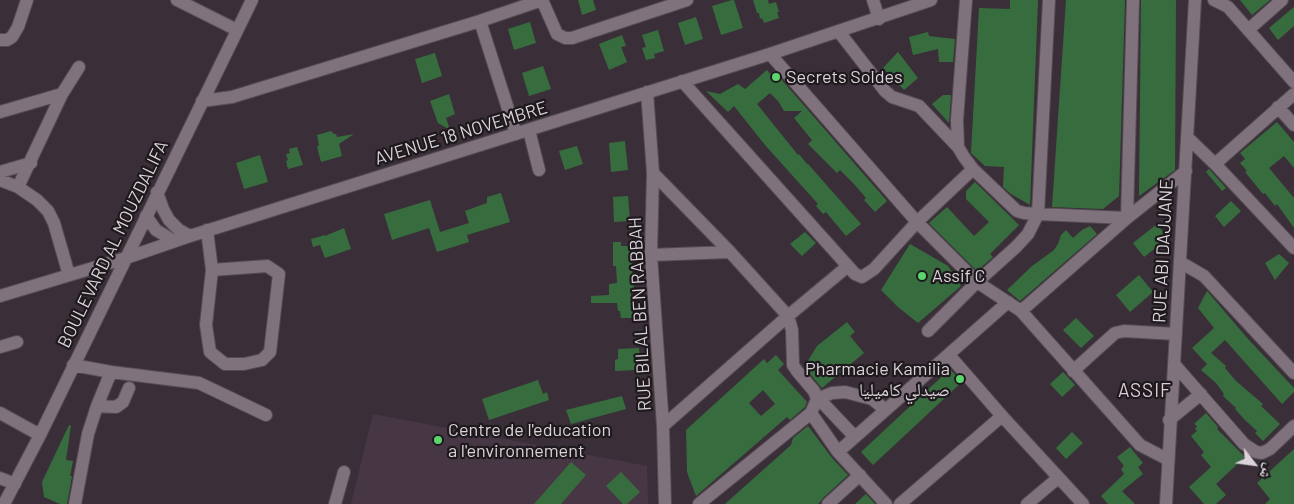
<!DOCTYPE html>
<meta charset="utf-8">
<style>
body{margin:0}
#map{position:relative;width:1294px;height:504px;overflow:hidden;background:#3a2f38;font-family:Barlow,"Noto Naskh Arabic",sans-serif}
canvas{display:block}
.north{position:absolute;left:1229px;top:439px;width:50px;height:50px;-webkit-text-stroke:4px #1e191d;paint-order:stroke;rotate:120deg;font-size:14px;font-weight:700;line-height:20px;text-align:center;color:#dad3d9}
.north::after{content:'';display:block;margin:auto;width:18px;height:22px;background:#dad3d9;clip-path:polygon(50% 0,100% 100%,50% 72%,0 100%)}
</style>
<div id="map">
<canvas width="1294" height="504"></canvas>
<div class="north">ش</div>
</div>
<script>
const context = document.querySelector('canvas').getContext('2d');
context.lineJoin = 'round';
function fillPath(path, color) { context.fillStyle = color; context.fill(path, 'evenodd'); }
const toPath = rows => new Path2D(rows.map(r => 'M' + r).join(''));
function trace(path, color, width, dash) { context.strokeStyle = color; context.lineWidth = width; context.lineCap = dash ? 'butt' : 'round'; context.setLineDash(dash || []); context.stroke(path); }
function write(font, color, halo, rows, align = 'center') {
  context.font = font + ' Barlow,"Noto Naskh Arabic",sans-serif'; context.lineWidth = 4.5; context.setLineDash([]); context.textBaseline = 'middle'; context.strokeStyle = halo; context.fillStyle = color; for (const [text, x, y, turn = 0] of rows) {
    context.save(); context.translate(x, y); context.rotate((+turn || 0) * Math.PI / 180); context.textAlign = isNaN(turn) ? turn : align; if (halo) context.strokeText(text, 0, 0); context.fillText(text, 0, 0); context.restore();
  }
}
fillPath(toPath([
 [373,414,647,466,648,504,351,504]
]), '#473745');
fillPath(toPath([
 [578,0,593,0,596,10,582,15],
 [732,0,734,0,743,28,721,35,712,6],
 [753,0,768,0,769,4,776,2,779,12,777,12,779,18,764,23,762,18,760,19,759,13,757,13],
 [1010,0,1038,0,1030,205,1011,194,1003,187,1004,167,985,166,971,153,979,8,1010,9],
 [1066,0,1125,0,1119,196,1103,209,1052,207],
 [1141,0,1176,0,1175,170,1139,196],
 [1240,0,1270,0,1252,15],
 [1294,7,1294,26,1278,40,1269,28],
 [696,17,703,39,685,45,678,23],
 [530,22,536,43,514,50,508,29],
 [658,30,664,51,654,54,655,58,646,60,642,48,646,47,642,35],
 [928,32,929,36,955,39,953,62,939,62,938,49,913,55,909,37],
 [622,35,626,46,621,47,627,62,609,70,599,44],
 [898,52,918,78,904,90,883,68],
 [435,53,442,76,422,83,415,59],
 [543,66,551,89,529,96,522,73],
 [767,70,770,74,774,71,887,201,875,212,864,200,866,198,854,184,840,170,837,173,808,144,812,140,794,118,802,111,784,111,778,101,770,93,757,104,798,155,799,154,807,164,808,164,861,224,846,236,826,212,823,214,816,206,818,204,765,145,734,106,728,112,706,91,720,94,738,84,745,89],
 [449,94,455,114,446,118,450,130,438,123,430,101],
 [943,95,951,95,949,123,932,104],
 [1277,122,1294,142,1294,168,1284,156,1269,168,1294,198,1294,228,1277,204,1275,206,1265,193,1263,194,1245,172,1247,171,1240,163,1245,159,1240,153],
 [331,131,334,134,336,134,337,137,354,134,339,144,342,156,321,162,317,147,319,145,317,135],
 [625,141,628,170,611,172,609,143],
 [577,146,583,164,565,170,559,151],
 [297,147,303,165,288,169,286,161,288,160,286,154,290,153,289,149],
 [260,155,268,182,244,189,236,163],
 [1209,169,1226,188,1222,191,1206,172],
 [975,182,1019,225,990,254,993,257,977,271,929,223,947,207,974,236,989,222,966,199,966,191],
 [501,193,510,222,467,235,469,242,437,252,429,228,392,240,384,214,430,200,440,232,469,223,465,211,487,203,487,197],
 [628,196,630,221,614,222,613,197],
 [1231,201,1241,211,1224,227,1215,216],
 [1157,224,1168,238,1144,257,1133,243],
 [1090,226,1097,234,1020,301,1007,290,1032,266,1054,250,1058,244,1061,235,1066,230,1073,238,1082,230],
 [344,228,351,249,325,258,320,245,313,247,311,239,325,235,325,236],
 [805,232,816,243,802,256,790,244],
 [613,242,621,242,621,246,630,246,634,290,630,291,634,304,635,318,621,318,620,311,618,311,617,303,591,303,591,296,609,295,609,284,617,283,616,266,613,266],
 [910,244,948,266,961,286,918,323,898,307,881,290],
 [1279,254,1289,263,1275,280,1265,263],
 [1139,275,1153,292,1130,312,1116,295],
 [1207,291,1249,340,1294,388,1294,392,1282,404,1225,340,1211,353,1226,366,1225,368,1236,381,1263,404,1261,406,1280,424,1263,441,1255,433,1257,431,1245,420,1235,409,1236,408,1223,396,1224,394,1216,383,1201,370,1207,364,1192,348,1214,328,1198,308],
 [1076,318,1094,336,1081,348,1063,330],
 [847,322,855,332,850,336,864,353,822,388,804,367,817,346],
 [639,348,640,359,636,358,636,370,615,371,615,360,618,359,618,349],
 [776,355,784,364,778,370,807,402,805,407,790,420,787,417,696,496,687,472,686,430,764,359,767,363],
 [763,390,775,404,761,416,749,403],
 [950,369,962,382,873,465,861,452],
 [1063,372,1075,385,1062,397,1050,384],
 [538,380,543,394,547,392,549,400,489,420,482,399],
 [622,396,626,409,571,424,566,410],
 [1206,413,1218,427,1217,429,1245,457,1216,484,1226,495,1216,504,1204,504,1189,487,1211,467,1201,455,1204,452,1191,436,1197,431,1195,429,1197,426,1194,424],
 [69,425,71,426,66,460,73,461,70,476,72,476,67,504,60,504,44,497,42,482],
 [808,426,832,458,848,475,823,498,820,502,818,504,725,504,791,445,793,438],
 [1072,432,1083,443,1066,459,1056,448],
 [1130,447,1143,463,1138,467,1143,474,1122,491,1135,504,1108,504,1101,496,1124,474,1121,469,1124,466,1117,457],
 [1294,449,1294,504,1265,504,1270,499,1257,483],
 [571,462,586,475,561,504,534,504],
 [621,472,640,492,627,504,623,504,606,486],
 [866,494,875,504,855,504]
]), '#376d3e');
const minor = toPath([
 [177,0,237,30],
 [542,0,557,34,565,38,572,38,687,0],
 [873,0,879,19],
 [966,0,957,120,958,147,964,157,973,169,1017,211,1024,213,1038,214,1049,0],
 [1214,0,1228,7,1294,82],
 [480,21,516,134],
 [1248,30,1282,0],
 [839,32,885,91,892,97,919,106,958,147],
 [0,40,7,40,12,37,18,27,27,0],
 [770,54,917,222,977,282,1021,311,1140,445,1167,459],
 [682,81,855,274,862,277,874,269,917,222,973,169],
 [647,92,653,173,651,255,663,426,665,504],
 [202,101,232,97,480,21,542,0],
 [1278,107,1294,125],
 [0,112,62,94],
 [529,130,539,170],
 [1187,137,1215,164,1294,248],
 [1215,164,1294,94],
 [0,172,31,163],
 [653,173,730,252,788,316,792,330,793,365,797,371,814,391,817,399,811,413,699,504],
 [0,180,18,187,37,200,48,211,54,223,69,275],
 [18,187,62,94,79,67],
 [157,192,163,209,169,220,179,230,190,236],
 [146,216,156,230,174,241],
 [207,230,212,270],
 [651,255,730,252],
 [1180,262,1204,276,1294,373],
 [267,266,279,274,270,352,262,360,244,364,225,364,210,352,206,325,212,270,267,266],
 [0,296,126,258,190,236,770,54,931,0],
 [1021,311,1127,218,1186,171],
 [928,331,977,282,1016,247,1028,234,1038,214,1127,218,1133,0],
 [0,347,17,342],
 [949,355,1002,416,1083,504],
 [1174,364,1244,444,1256,452,1262,453,1270,449,1294,426],
 [73,365,111,372,199,383,266,415],
 [1073,371,1115,333,1124,331,1176,334],
 [817,399,832,393,845,392,872,399,886,410],
 [819,399,855,437],
 [97,406,116,407,123,402,129,388],
 [0,413,40,435],
 [811,413,838,452,886,504],
 [1169,420,1201,394],
 [663,426,788,316,848,266],
 [838,452,1008,302],
 [0,478,15,484],
 [4,504,40,435,252,0],
 [75,504,88,434,97,406,111,372],
 [335,504,344,472],
 [828,504,860,475],
 [900,504,1002,416],
 [1027,504,1058,478],
 [1166,504,1195,0]
]);
trace(minor, '#554c53', 14);
trace(minor, '#7f727d', 12);
for (const [x, y, r, color] of [
 [776,77,5,"#5cd56d"],
 [922,276,5,"#5cd56d"],
 [960,379,5,"#5cd56d"],
 [438,440,5,"#5cd56d"]
]) { const dot = new Path2D(); dot.arc(x, y, r, 0, 2 * Math.PI); context.fillStyle = color; context.fill(dot); trace(dot, '#1e191d', 2); }
write('18px', '#dad3d9', '#1e191d', [
 ["Secrets Soldes",786,77],
 ["Assif C",932,276],
 ["Pharmacie Kamilia",950,369,"right"],
 ["صيدلي كاميليا",950,390,"right"],
 ["Centre de l'education",448,430],
 ["a l'environnement",448,451]
], 'left');
write('18px', '#dad3d9', '#1e191d', [
 ["AVENUE 18 NOVEMBRE",461,133,-17],
 ["BOULEVARD AL MOUZDALIFA",113,244,-64],
 ["RUE ABI DAJJANE",1163,251,-87],
 ["RUE BILAL BEN RABBAH",640,314,-93]
]);
context.letterSpacing = '1px';
write('19px', '#dbccd8', '#1e191d', [
 ["ASSIF",1145,391]
]);
context.letterSpacing = '0px';
</script>
